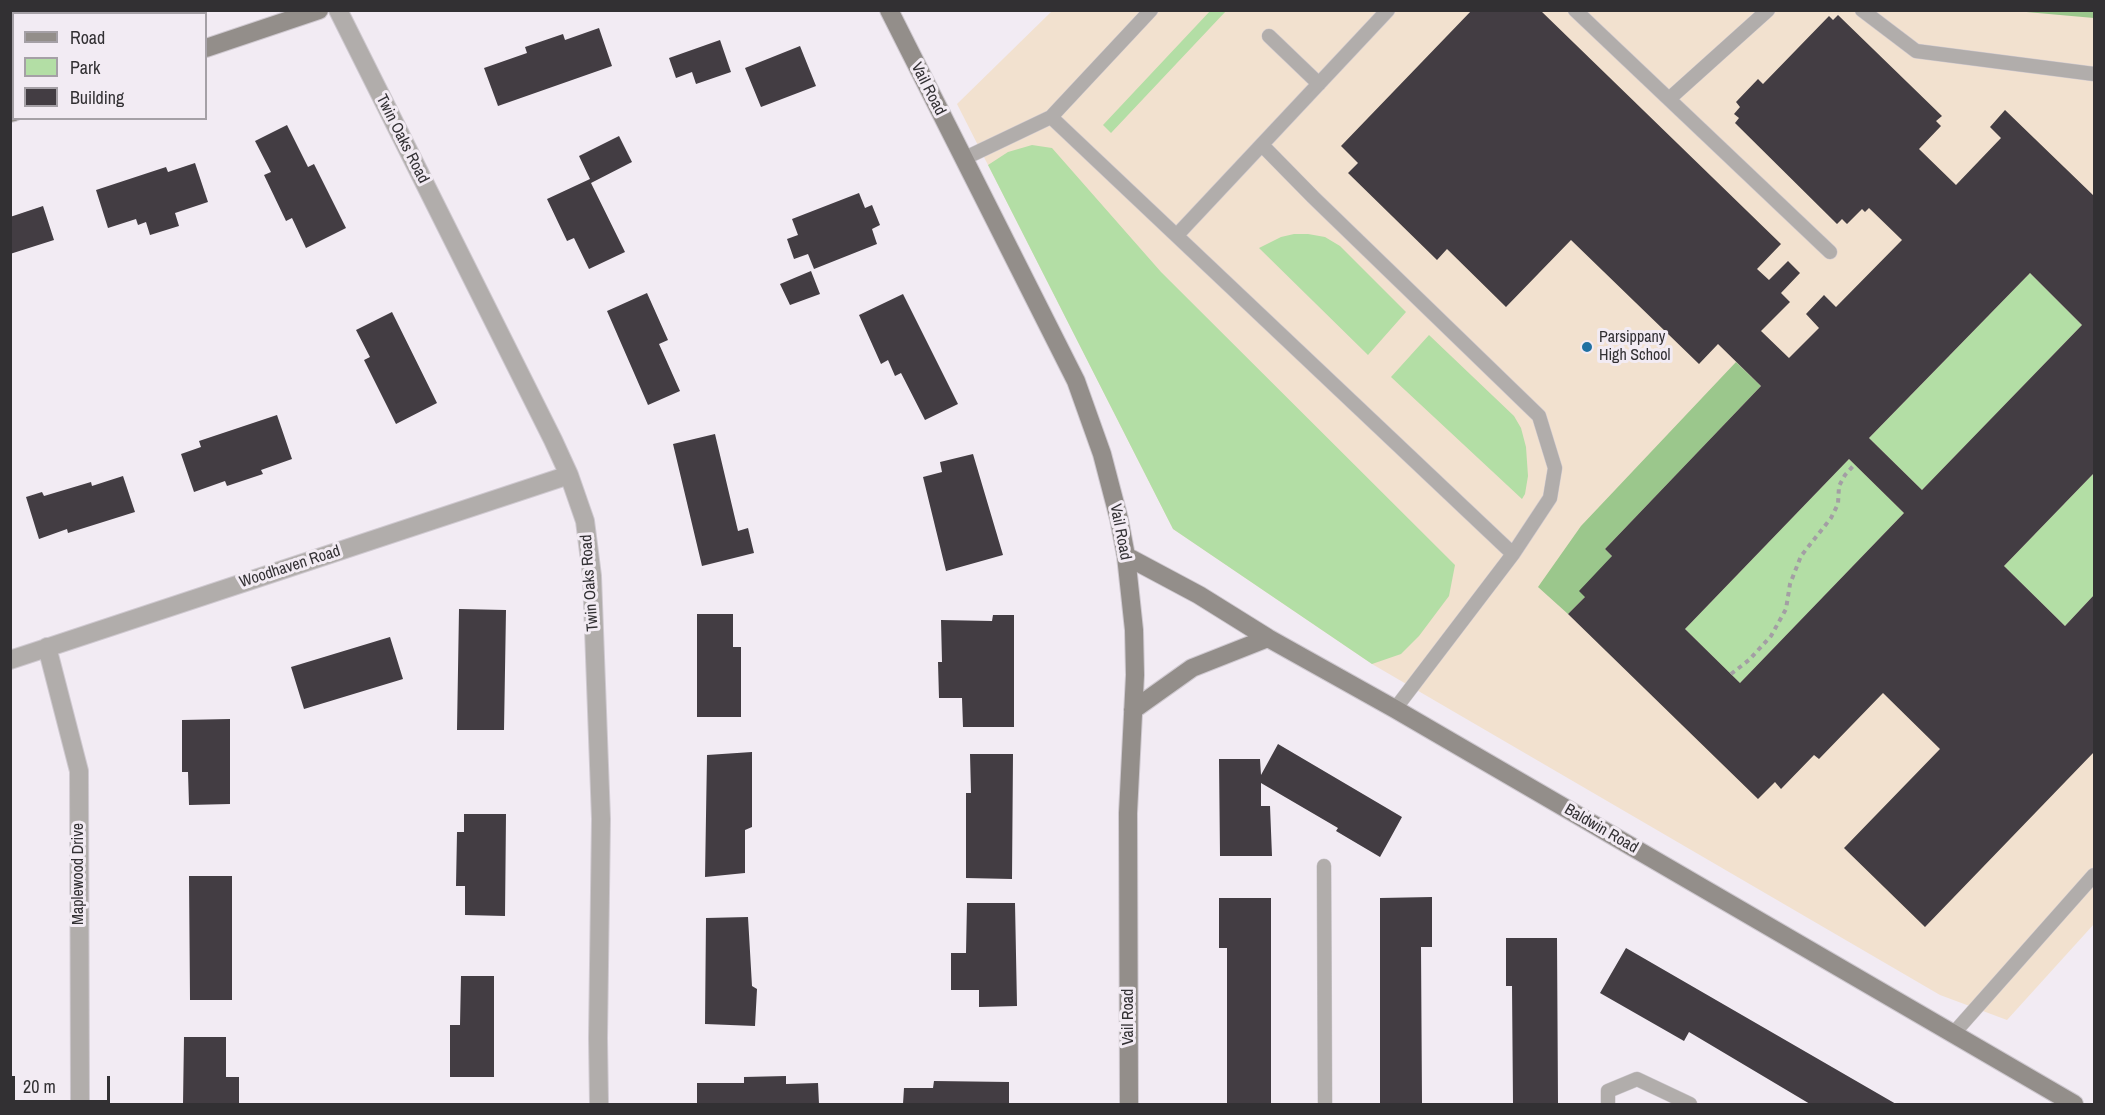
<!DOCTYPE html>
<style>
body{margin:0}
#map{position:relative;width:2105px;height:1115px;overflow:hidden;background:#f2ebf3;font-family:"Archivo Narrow",sans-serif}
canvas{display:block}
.frame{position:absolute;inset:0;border:12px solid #323033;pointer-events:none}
.legend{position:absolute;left:12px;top:12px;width:195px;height:108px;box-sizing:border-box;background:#f2ebf3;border:2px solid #a5a0a6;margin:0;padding:8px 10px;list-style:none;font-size:18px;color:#323033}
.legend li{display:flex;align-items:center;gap:12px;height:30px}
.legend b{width:30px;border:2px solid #a5a0a6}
.scale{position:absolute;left:12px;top:1076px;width:98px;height:27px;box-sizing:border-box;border:3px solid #323033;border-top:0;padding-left:8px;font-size:18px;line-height:21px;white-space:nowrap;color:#323033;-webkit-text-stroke:4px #f2ebf3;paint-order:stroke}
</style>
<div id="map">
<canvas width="2105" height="1115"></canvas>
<div class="frame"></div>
<ul class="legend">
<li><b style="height:8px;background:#938e8a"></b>Road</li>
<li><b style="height:16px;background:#b3dea5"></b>Park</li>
<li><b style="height:16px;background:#433d43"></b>Building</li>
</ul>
<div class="scale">20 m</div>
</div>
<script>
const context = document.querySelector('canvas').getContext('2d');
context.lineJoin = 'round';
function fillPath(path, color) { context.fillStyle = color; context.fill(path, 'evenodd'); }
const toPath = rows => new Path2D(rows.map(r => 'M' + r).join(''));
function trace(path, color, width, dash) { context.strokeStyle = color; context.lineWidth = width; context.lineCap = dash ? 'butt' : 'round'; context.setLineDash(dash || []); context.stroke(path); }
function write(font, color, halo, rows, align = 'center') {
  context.font = font + ' "Archivo Narrow",sans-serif'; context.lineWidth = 6; context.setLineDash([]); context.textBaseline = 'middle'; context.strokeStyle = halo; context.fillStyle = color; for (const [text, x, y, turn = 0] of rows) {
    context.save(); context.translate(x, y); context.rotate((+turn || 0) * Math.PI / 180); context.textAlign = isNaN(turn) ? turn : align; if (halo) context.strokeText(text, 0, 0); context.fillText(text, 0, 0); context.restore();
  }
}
fillPath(toPath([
 [1052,11,2094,11,2094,924,2007,1020,1940,995,1372,664,1173,529,957,104]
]), '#f2e1cf');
fillPath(toPath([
 [1211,10,1226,11,1111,133,1103,125],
 [1032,145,1052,148,1161,272,1455,565,1449,596,1419,636,1401,654,1372,664,1173,529,988,165,1008,152],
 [1294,234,1308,234,1325,237,1340,246,1406,312,1368,355,1259,248,1281,237],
 [2030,273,2082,325,1922,490,1869,438],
 [1429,335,1514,416,1521,428,1526,447,1528,476,1525,494,1522,499,1391,377],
 [1849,459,1904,513,1740,683,1685,629],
 [2094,473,2094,595,2065,626,2004,566]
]), '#b3dea5');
fillPath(toPath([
 [2015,11,2094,11,2094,18],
 [1736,362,1761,386,1605,549,1612,556,1585,597,1568,614,1538,587,1581,526]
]), '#9bc78c');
fillPath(toPath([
 [1472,10,1540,10,1781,244,1757,269,1769,280,1788,261,1800,273,1781,293,1790,302,1761,331,1789,358,1819,328,1806,314,1824,295,1836,307,1902,240,1869,208,1865,212,1862,209,1847,224,1842,219,1837,224,1735,123,1739,118,1734,114,1740,107,1736,102,1758,79,1763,84,1829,16,1833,20,1838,15,1942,116,1936,121,1941,126,1919,149,1956,185,2001,138,1990,127,2005,110,2094,196,2094,473,2004,566,2065,626,2094,595,2094,752,1925,927,1844,848,1940,749,1883,693,1819,759,1814,755,1781,789,1775,782,1758,799,1568,614,1585,597,1579,591,1612,556,1605,549,1761,386,1718,344,1699,364,1571,240,1506,307,1447,249,1437,260,1348,173,1358,163,1341,146],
 [2030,273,2082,325,1922,490,1869,438],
 [1849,459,1904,513,1740,683,1685,629],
 [599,28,612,66,498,106,484,68,527,53,525,47,563,34,565,40],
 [720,40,731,72,696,84,692,72,676,78,669,58],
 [800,46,816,86,761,107,745,68],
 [287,125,308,167,314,164,346,228,306,248,292,218,286,221,264,175,271,172,255,141],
 [619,136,632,162,591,183,625,252,589,269,574,238,567,241,547,199,590,179,579,156],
 [195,163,208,202,175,213,179,226,150,235,146,222,138,225,136,219,108,228,96,190,166,167,168,172],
 [859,193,865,208,872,205,880,225,872,229,877,244,814,269,808,254,794,259,787,239,798,235,792,219],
 [43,206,54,240,10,254,10,217],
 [811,271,820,294,790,305,780,284],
 [647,293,668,340,659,344,680,391,648,405,607,311],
 [903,294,958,404,925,420,901,373,895,376,888,360,881,364,859,315],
 [392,312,437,403,396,424,364,360,370,357,356,330],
 [277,415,292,459,261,470,263,474,227,486,225,481,194,492,181,454,201,447,199,441],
 [715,434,738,531,748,528,754,553,702,566,673,444],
 [973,454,1003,555,946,571,923,477,942,472,940,462],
 [123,476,135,512,68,533,67,529,39,539,26,497,42,492,44,496,91,482,92,486],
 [459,609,506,610,504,730,457,730],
 [697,614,733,614,733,647,741,647,741,717,697,717],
 [993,615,1014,615,1014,727,963,727,962,698,939,698,938,662,942,662,941,620,992,621],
 [390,637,403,679,304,709,291,667],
 [230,719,230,804,189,805,188,772,182,772,182,720],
 [1278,744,1402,817,1380,857,1336,831,1338,828,1261,783,1261,806,1270,806,1272,856,1220,856,1219,759,1260,759,1261,775],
 [752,752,752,827,745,830,745,873,705,877,707,755],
 [970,754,1013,754,1012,879,966,878,966,793,971,793],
 [464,814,506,814,505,916,465,915,465,886,456,886,457,832,464,832],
 [189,876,232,876,232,1000,190,1000],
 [1432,897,1432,947,1421,947,1422,1104,1380,1104,1380,898],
 [1219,898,1271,898,1271,1104,1227,1104,1227,948,1219,948],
 [967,903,1015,903,1017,1006,979,1007,979,990,951,990,951,953,966,953],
 [748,917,752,986,757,989,755,1026,705,1024,706,918],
 [1506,938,1557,938,1558,1104,1513,1104,1512,986,1506,986],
 [1626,948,1896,1104,1810,1104,1689,1032,1684,1041,1600,993],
 [461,976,494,976,494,1077,450,1077,450,1025,460,1025],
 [184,1037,226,1037,226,1077,239,1077,239,1104,183,1104],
 [786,1076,786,1084,818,1083,819,1104,697,1104,697,1083,744,1083,744,1077],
 [934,1081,1009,1082,1009,1104,903,1104,904,1088,933,1088]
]), '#433d43');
const lane = toPath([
 [1575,10,1830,252],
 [1862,10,1916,51,2094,74],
 [1269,36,1319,84],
 [1669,99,1768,10],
 [1051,117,1513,554],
 [1262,145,1313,197,1539,416,1555,468,1550,498,1513,554,1395,709],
 [963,159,1051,117,1151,10],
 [1177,235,1388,10],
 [1324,866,1325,1104],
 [1953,1034,2094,875],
 [1608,1104,1608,1091,1637,1079,1690,1104]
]);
const street = toPath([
 [338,10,553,440,569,475,585,521,592,576,601,819,598,1038,599,1104],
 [47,647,79,771,80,1104],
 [10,660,569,475]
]);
const secondary = toPath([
 [889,10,1076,381,1102,454,1119,519,1126,556,1134,630,1135,675,1128,813,1129,1104],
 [206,48,319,10],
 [10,113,14,112],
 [1126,556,1199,595,1268,638,1395,709,2074,1104],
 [1133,710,1192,668,1268,638]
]);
trace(lane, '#cfc9d0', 15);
trace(street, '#cfc9d0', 20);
trace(secondary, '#cfc9d0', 20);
trace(toPath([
 [1731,674,1749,660,1771,636,1786,609,1790,584,1801,556,1831,518,1838,504,1839,486,1845,475,1855,464]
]), '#a39ea4', 4, [4.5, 4.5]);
trace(lane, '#b1adab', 14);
trace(street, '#b1adab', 18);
trace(secondary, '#938e8a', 18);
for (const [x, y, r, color] of [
 [1587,347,6,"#1f70a2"]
]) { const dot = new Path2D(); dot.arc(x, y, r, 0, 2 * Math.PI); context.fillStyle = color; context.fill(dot); trace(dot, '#f2ebf3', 2); }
write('16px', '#323033', '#f2ebf3', [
 ["Vail Road",928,89,63],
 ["Twin Oaks Road",402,139,63],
 ["Vail Road",1120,532,79],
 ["Woodhaven Road",290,567,-18],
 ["Twin Oaks Road",590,583,-94],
 ["Baldwin Road",1601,829,30],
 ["Maplewood Drive",79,874,-90],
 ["Vail Road",1129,1017,-90]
]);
write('16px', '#323033', '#f2ebf3', [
 ["Parsippany",1599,338],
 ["High School",1599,356]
], 'left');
</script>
